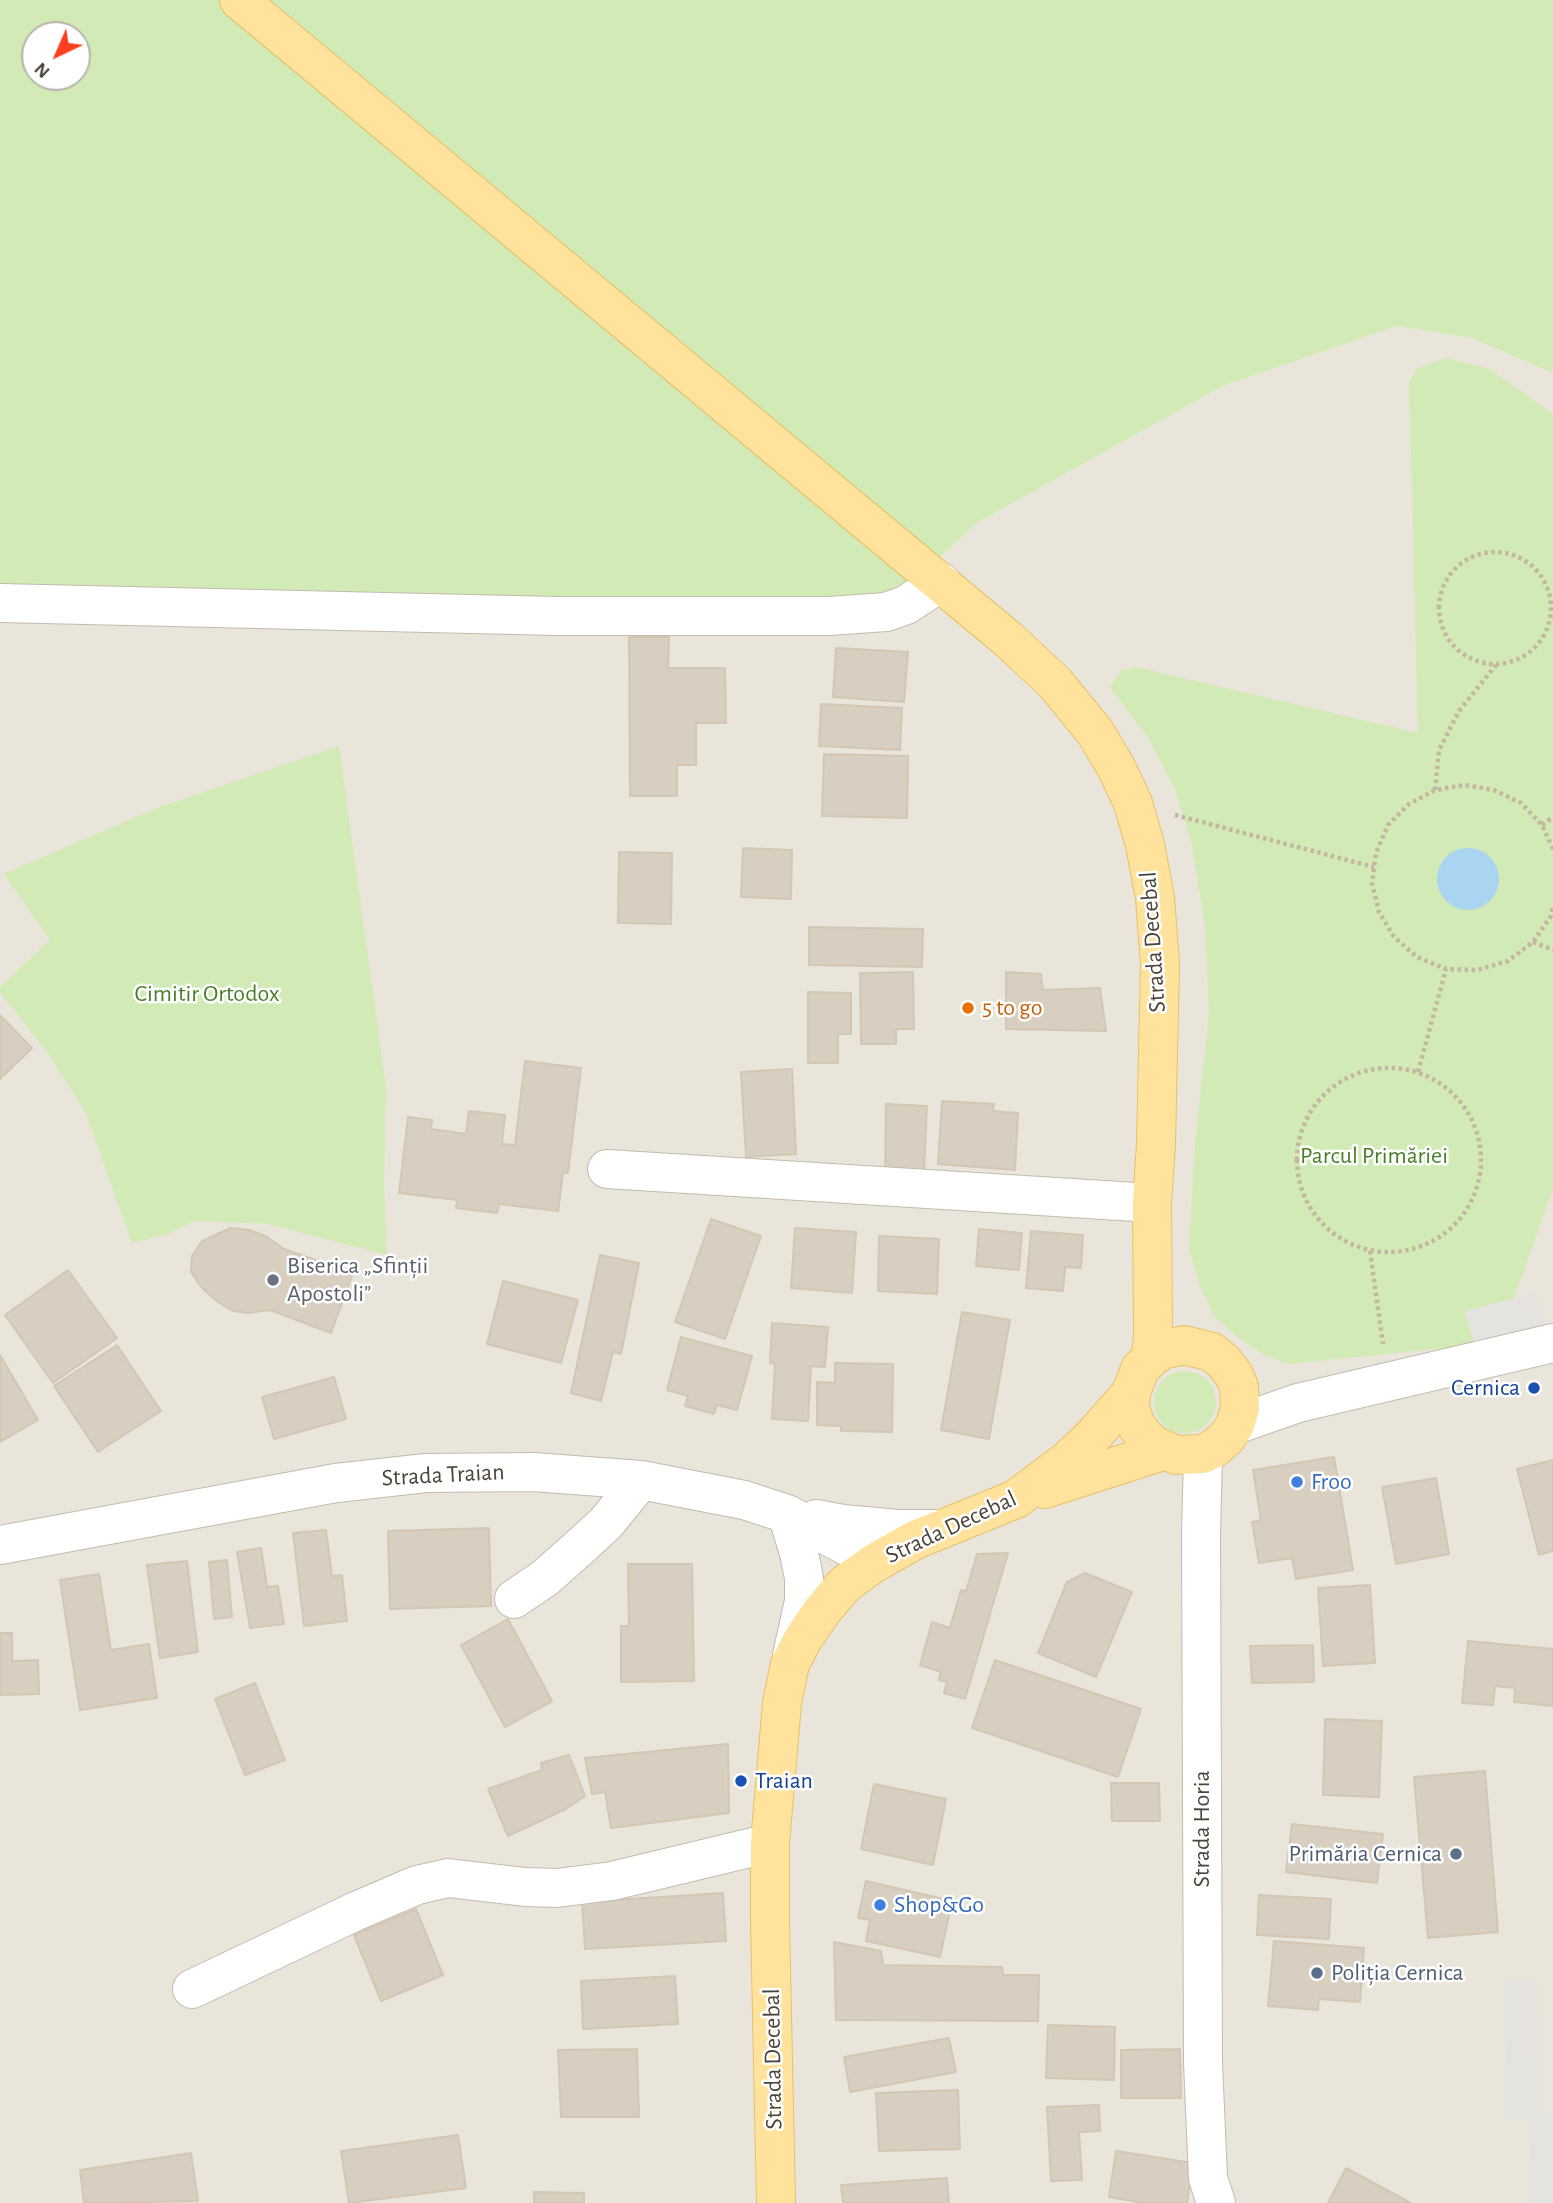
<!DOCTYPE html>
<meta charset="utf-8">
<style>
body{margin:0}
#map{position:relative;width:1553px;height:2203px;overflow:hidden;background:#f6f3ec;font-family:"Alegreya Sans",sans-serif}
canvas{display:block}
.north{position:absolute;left:21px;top:21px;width:70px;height:70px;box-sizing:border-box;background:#fff;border:2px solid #b7b4b0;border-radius:50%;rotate:224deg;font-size:19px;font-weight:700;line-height:28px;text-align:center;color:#4b4439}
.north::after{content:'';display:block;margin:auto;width:24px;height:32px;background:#fc3f1d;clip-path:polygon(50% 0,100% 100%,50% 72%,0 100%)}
</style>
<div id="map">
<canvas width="1553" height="2203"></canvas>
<div class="north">N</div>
</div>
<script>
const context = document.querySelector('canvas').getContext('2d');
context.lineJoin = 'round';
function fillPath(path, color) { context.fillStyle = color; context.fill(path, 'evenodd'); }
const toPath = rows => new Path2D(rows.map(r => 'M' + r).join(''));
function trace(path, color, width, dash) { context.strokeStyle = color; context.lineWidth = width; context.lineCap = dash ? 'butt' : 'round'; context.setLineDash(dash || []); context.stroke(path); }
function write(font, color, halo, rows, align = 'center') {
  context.font = font + ' "Alegreya Sans",sans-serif'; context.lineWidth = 5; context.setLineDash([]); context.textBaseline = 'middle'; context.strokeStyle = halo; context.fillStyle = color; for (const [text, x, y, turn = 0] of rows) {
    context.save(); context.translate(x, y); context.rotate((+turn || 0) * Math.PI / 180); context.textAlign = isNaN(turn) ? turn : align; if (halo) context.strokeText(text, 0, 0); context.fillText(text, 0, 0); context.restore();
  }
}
fillPath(toPath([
 [1397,326,1471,338,1553,373,1553,2203,0,2203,0,588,892,603,975,524,1223,386]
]), '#eae5da');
fillPath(toPath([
 [0,0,1553,0,1553,373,1471,338,1397,326,1223,386,975,524,892,603,0,588],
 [35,35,77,35,77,77,35,77],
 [1446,358,1490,369,1553,414,1553,1189,1514,1298,1465,1312,1475,1345,1289,1364,1264,1355,1237,1337,1214,1316,1199,1283,1189,1249,1195,1144,1209,1013,1205,926,1191,840,1175,789,1149,739,1110,687,1121,671,1136,667,1418,733,1409,383,1417,368],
 [339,746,386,1087,384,1186,387,1255,268,1224,195,1221,168,1234,132,1243,85,1111,47,1052,0,992,0,987,50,940,4,874,157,808],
 '1154 1402a31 31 0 1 1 62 0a31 31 0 1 1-62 0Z'
]), '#d2eab5');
fillPath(toPath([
 [1535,1293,1544,1326,1475,1345,1465,1311],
 [1537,1979,1541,2113,1553,2113,1553,2203,1531,2203,1528,2121,1507,2121,1503,1980]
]), '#e5e3e0');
fillPath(toPath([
 '1437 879a31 31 0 1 1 62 0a31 31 0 1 1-62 0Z'
]), '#a9d4f2');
const building = toPath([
 [629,637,669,637,668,668,725,668,726,723,696,723,696,765,677,765,677,796,630,796,629,637],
 [836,648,908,652,904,702,833,697,836,648],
 [821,704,902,708,900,750,819,746,821,704],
 [824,754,908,756,907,818,822,816,824,754],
 [743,848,792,850,791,899,741,897,743,848],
 [619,852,672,853,671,924,618,923,619,852],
 [809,927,923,929,922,967,809,965,809,927],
 [913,972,914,1029,896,1029,896,1044,861,1044,860,973,913,972],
 [1006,972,1041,974,1043,990,1100,988,1106,1031,1006,1029,1006,972],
 [808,992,851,993,851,1034,838,1034,838,1063,808,1063,808,992],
 [0,1015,32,1048,0,1079,0,1015],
 [525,1061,581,1068,568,1173,563,1173,558,1211,499,1204,497,1213,456,1208,457,1200,399,1193,408,1117,432,1120,431,1129,466,1134,469,1111,505,1115,502,1144,515,1145,525,1061],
 [792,1069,796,1154,746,1157,741,1072,792,1069],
 [942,1101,994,1104,993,1111,1018,1113,1015,1170,938,1164,942,1101],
 [886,1104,927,1106,924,1172,885,1170,886,1104],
 [711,1219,761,1236,725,1339,675,1322,711,1219],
 [231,1228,250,1230,267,1237,284,1249,353,1273,331,1333,270,1310,247,1313,233,1311,218,1302,201,1287,191,1272,192,1256,202,1241,231,1228],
 [795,1228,856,1232,852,1293,791,1288,795,1228],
 [979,1229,1022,1233,1019,1270,976,1266,979,1229],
 [1031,1231,1083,1235,1081,1268,1065,1267,1063,1291,1026,1288,1031,1231],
 [879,1236,939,1239,937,1294,878,1291,879,1236],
 [600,1255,639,1263,621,1354,613,1352,601,1401,571,1393,600,1255],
 [68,1270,117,1338,53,1383,5,1315,68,1270],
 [503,1281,578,1300,561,1363,487,1344,503,1281],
 [962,1312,1010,1320,989,1439,941,1430,962,1312],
 [772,1323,828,1327,825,1367,811,1366,808,1421,772,1419,775,1364,770,1363,772,1323],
 [681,1337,752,1356,737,1410,717,1405,714,1414,685,1406,688,1396,667,1390,681,1337],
 [117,1345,161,1411,98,1452,54,1386,117,1345],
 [0,1355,38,1420,0,1442,0,1355],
 [835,1363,893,1364,892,1432,841,1431,841,1426,817,1425,817,1382,835,1383,835,1363],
 [334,1377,346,1419,274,1439,262,1397,334,1377],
 [1334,1457,1353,1570,1296,1579,1292,1558,1259,1563,1252,1522,1261,1520,1253,1470,1334,1457],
 [1553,1460,1553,1551,1539,1555,1517,1469,1553,1460],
 [1436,1478,1449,1554,1396,1564,1382,1487,1436,1478],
 [489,1528,491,1606,390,1609,388,1531,489,1528],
 [326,1530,332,1576,342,1575,347,1621,304,1626,293,1533,326,1530],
 [261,1548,267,1587,278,1586,284,1624,250,1628,237,1552,261,1548],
 [1008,1553,965,1699,944,1693,947,1682,939,1680,941,1672,920,1665,932,1622,950,1628,961,1590,966,1591,977,1554,1008,1553],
 [227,1560,232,1617,214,1619,209,1562,227,1560],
 [187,1561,198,1652,160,1658,147,1565,187,1561],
 [628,1564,692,1564,694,1681,621,1682,621,1626,629,1626,628,1564],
 [1085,1573,1132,1592,1096,1677,1038,1653,1067,1582,1085,1573],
 [99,1574,111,1650,149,1644,157,1698,80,1710,60,1580,99,1574],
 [1370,1585,1375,1663,1323,1666,1318,1588,1370,1585],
 [508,1619,552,1701,505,1727,461,1645,508,1619],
 [0,1633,12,1633,12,1661,38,1660,39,1694,0,1695,0,1633],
 [1468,1641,1553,1649,1553,1706,1514,1702,1515,1688,1495,1686,1493,1705,1462,1703,1468,1641],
 [1313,1645,1314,1682,1252,1683,1250,1646,1313,1645],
 [995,1660,1141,1709,1118,1777,972,1728,995,1660],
 [255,1683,285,1760,245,1775,215,1699,255,1683],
 [1325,1719,1382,1721,1379,1797,1323,1795,1325,1719],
 [728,1744,729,1813,611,1828,605,1792,592,1794,585,1758,728,1744],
 [569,1755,585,1796,566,1809,508,1836,488,1789,542,1770,541,1763,569,1755],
 [1485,1771,1498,1932,1428,1938,1414,1777,1485,1771],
 [1111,1783,1159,1783,1160,1821,1112,1821,1111,1783],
 [874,1784,946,1799,933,1865,861,1849,874,1784],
 [1292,1824,1383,1834,1377,1883,1286,1872,1292,1824],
 [866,1881,952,1901,940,1957,866,1941,870,1920,858,1918,866,1881],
 [723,1893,726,1941,585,1949,582,1902,723,1893],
 [1259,1895,1331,1899,1329,1939,1257,1935,1259,1895],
 [416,1909,443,1975,381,2001,354,1935,416,1909],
 [1274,1941,1364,1948,1360,2002,1319,1999,1318,2010,1268,2006,1274,1941],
 [834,1942,881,1951,883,1965,1002,1967,1003,1975,1039,1975,1038,2021,836,2020,834,1942],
 [675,1976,678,2024,583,2029,581,1981,675,1976],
 [1048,2025,1115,2027,1114,2080,1046,2078,1048,2025],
 [949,2038,956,2072,850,2092,844,2057,949,2038],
 [637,2049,639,2117,561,2117,558,2050,637,2049],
 [1180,2049,1181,2098,1121,2098,1121,2050,1180,2049],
 [958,2090,960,2149,879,2151,876,2093,958,2090],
 [1099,2105,1100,2131,1079,2132,1082,2180,1051,2181,1047,2107,1099,2105],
 [458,2135,466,2188,349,2203,341,2151,458,2135],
 [1116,2151,1193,2163,1187,2203,1144,2203,1109,2197,1116,2151],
 [191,2153,198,2201,84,2203,80,2170,191,2153],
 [1346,2168,1411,2203,1328,2203,1346,2168],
 [947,2178,949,2203,843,2203,841,2185,947,2178],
 [534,2192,584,2193,584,2203,534,2203,534,2192]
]);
fillPath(building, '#d8cfc1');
trace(building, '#d3c7b4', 2);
const minor = toPath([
 [0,603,556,616,829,616,886,612,906,605,941,582],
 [607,1169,1152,1203],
 [1235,1425,1298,1403,1553,1343],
 [1203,1454,1201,1534,1203,2063,1208,2178,1216,2203],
 [787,1514,799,1553,804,1578,804,1601,792,1655],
 [816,1519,843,1524,898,1529,942,1529],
 [0,1545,336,1483,426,1473,533,1472,641,1480,744,1500,787,1514,876,1562],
 [514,1599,545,1578,582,1545,606,1523,641,1480],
 [192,1989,354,1912,417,1885,448,1878,525,1887,557,1888,612,1881,770,1843]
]);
const major = toPath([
 [239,0,1009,640,1055,683,1095,732,1117,769,1133,803,1145,845,1155,898,1160,964,1156,1144,1152,1203,1153,1335,1151,1358],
 [1045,1489,1163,1451],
 [776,2203,770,1920,770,1843,782,1703,790,1664,803,1639,822,1611,845,1584,876,1562,915,1540,1016,1499,1068,1460,1093,1436,1131,1393,1140,1369,1151,1358,1162,1350,1184,1345,1212,1352,1224,1362,1234,1375,1239,1387,1240,1408,1235,1425,1227,1437,1216,1447,1203,1454,1176,1455,1152,1444,1143,1435,1135,1423,1130,1409,1131,1393]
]);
trace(minor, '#c2bbae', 40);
trace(major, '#e6c16a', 40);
trace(toPath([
 '1439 608a56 56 0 1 1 112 0a56 56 0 1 1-112 0Z',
 [1435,790,1439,750,1459,711,1496,665],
 [1175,815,1374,867],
 [1542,825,1553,817],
 [1553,849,1542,825,1521,803,1494,790,1465,785,1435,790,1409,804,1388,825,1376,853,1372,883,1379,912,1394,937,1417,957,1446,969,1477,970,1508,961,1533,942,1551,916,1553,906],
 [1533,942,1553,950],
 '1297 1160a92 92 0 1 1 184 0a92 92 0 1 1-184 0Z',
 [1418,1072,1446,969],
 [1370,1251,1383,1344]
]), '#c4b79f', 4.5, [3.5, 3.5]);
trace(minor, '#fff', 38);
trace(major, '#ffe39c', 38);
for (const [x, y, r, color] of [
 [968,1008,7,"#e8710a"],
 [273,1280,7,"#6b7280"],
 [1534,1388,7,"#1a4fb4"],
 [1297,1482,7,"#3f7fe0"],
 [741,1781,7,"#1a4fb4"],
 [1456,1854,7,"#5c6f8a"],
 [880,1905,7,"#3f7fe0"],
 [1317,1973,7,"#5c6f8a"]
]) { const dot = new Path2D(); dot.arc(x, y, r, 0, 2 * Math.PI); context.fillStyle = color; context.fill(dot); trace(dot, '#fff', 2.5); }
write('24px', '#4b4439', '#fff', [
 ["Strada Decebal",1153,942,-94],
 ["Strada Traian",443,1475,-3],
 ["Strada Decebal",951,1527,-25],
 ["Strada Horia",1202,1829,-90],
 ["Strada Decebal",773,2059,-91]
]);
write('24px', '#4a7f2a', '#fff', [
 ["Cimitir Ortodox",207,994],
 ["Parcul Primăriei",1374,1156]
]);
write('24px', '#c56008', '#fff', [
 ["5 to go",982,1008]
], 'left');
write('24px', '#5b616d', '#fff', [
 ["Biserica „Sfinții",287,1266],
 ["Apostoli”",287,1294]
], 'left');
write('24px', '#164399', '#fff', [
 ["Cernica",1520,1388],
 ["Traian",755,1781,"left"]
], 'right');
write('24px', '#366cbe', '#fff', [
 ["Froo",1311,1482],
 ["Shop&Go",894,1905]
], 'left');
write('24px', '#4e5e75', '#fff', [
 ["Primăria Cernica",1442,1854],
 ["Poliția Cernica",1331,1973,"left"]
], 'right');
</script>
